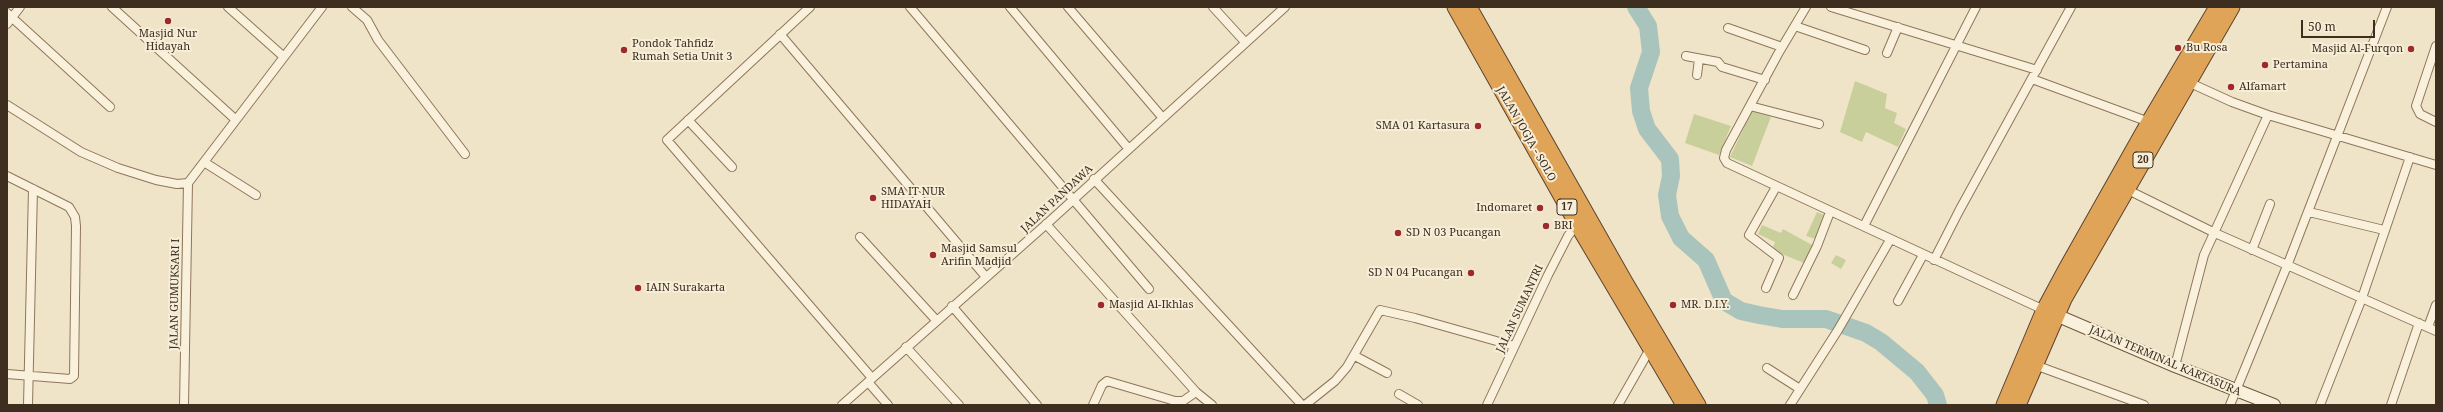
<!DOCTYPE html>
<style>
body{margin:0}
#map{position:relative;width:2443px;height:412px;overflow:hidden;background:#f0e4c8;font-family:"Noto Serif",serif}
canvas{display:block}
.frame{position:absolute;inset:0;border:8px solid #3d2e20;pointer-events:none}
.scale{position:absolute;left:2301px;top:20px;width:74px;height:18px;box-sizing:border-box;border:2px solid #3d2e20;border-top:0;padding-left:5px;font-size:12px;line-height:14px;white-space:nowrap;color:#3d2e20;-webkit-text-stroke:3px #f7eed8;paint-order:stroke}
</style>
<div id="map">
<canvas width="2443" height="412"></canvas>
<div class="frame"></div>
<div class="scale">50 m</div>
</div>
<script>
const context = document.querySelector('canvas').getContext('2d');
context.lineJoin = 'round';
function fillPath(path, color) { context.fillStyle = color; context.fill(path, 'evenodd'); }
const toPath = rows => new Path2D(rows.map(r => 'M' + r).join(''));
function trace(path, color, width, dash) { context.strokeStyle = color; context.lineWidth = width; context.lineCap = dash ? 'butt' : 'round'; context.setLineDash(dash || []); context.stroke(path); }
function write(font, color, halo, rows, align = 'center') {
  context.font = font + ' "Noto Serif",serif'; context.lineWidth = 4; context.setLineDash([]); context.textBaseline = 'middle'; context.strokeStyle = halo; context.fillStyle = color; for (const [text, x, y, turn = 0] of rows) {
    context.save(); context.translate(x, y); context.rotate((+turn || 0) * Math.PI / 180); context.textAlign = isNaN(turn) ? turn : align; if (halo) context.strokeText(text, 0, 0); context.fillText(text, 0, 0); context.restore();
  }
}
fillPath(toPath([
 [1855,81,1887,94,1885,108,1897,113,1894,123,1906,129,1898,147,1866,132,1862,142,1840,132],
 [1752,111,1771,117,1752,166,1730,157],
 [1694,114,1731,126,1719,155,1685,143],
 [1817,212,1824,215,1816,239,1806,236],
 [1762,225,1781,233,1783,229,1814,246,1804,263,1772,250,1775,242,1758,234],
 [1836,255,1846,260,1841,269,1831,263]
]), '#c9cf9b');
trace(toPath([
 [1636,7,1648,26,1651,52,1639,88,1641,111,1647,129,1670,159,1671,176,1667,195,1670,216,1681,238,1706,260,1724,301,1741,311,1759,315,1782,319,1826,319,1866,333,1881,342,1917,372,1935,395,1938,405]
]), '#a9c4bc', 18);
const street = toPath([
 [112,7,236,120],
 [228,7,284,57],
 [352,7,367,20,378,40,465,154],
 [810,7,667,140,872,378],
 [910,7,1149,289],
 [1010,7,1128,148],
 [1068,7,1162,117],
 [1213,7,1245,42],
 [1806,7,1778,54,1726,150,1724,158,1727,163,2044,310],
 [1831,7,2037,70],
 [7,13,110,107],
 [7,24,20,7],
 [1795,26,1865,50],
 [1728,28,1782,47],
 [780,34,986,277],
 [2436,46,2416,106,2420,114,2436,122],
 [1887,53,1898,27],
 [1686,56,1718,62,1722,67,1765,80],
 [1697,75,1699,59],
 [2032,79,2149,122],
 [2188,82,2232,102,2268,115,2436,165],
 [7,105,81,152,118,168,156,180,177,184,188,183],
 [1750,106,1819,124],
 [688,120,732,167],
 [204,162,256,195],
 [7,176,69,207,75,217,76,226,74,376,70,379,7,374],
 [1094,179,1302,405],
 [188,183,322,7],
 [2126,189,2215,233,2436,331],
 [2309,212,2384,230],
 [1046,224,1196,392,1212,405],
 [1864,226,1976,7],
 [860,237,936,320],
 [2252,250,2270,204],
 [1934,260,1959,211,2071,7],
 [1766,288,1779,258,1749,235,1776,187],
 [1793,295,1817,246,1830,212],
 [1898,301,1923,255],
 [952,306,1037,405],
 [2428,327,2436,305],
 [906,347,959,405],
 [1355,356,1387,373],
 [2035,365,2144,405],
 [2175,366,2204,255,2268,115],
 [1767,368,1800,389],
 [868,382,888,405],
 [1399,394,1418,405],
 [28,405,33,189],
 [184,405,188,183],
 [842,405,1051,220,1285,7],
 [1093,405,1102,385,1107,381,1175,401,1183,401,1196,392],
 [1305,405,1335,381,1347,367,1380,310,1415,318,1514,346],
 [1487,405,1548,275,1568,236,1577,224],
 [1618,405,1650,349],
 [1790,405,1838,330,1890,240],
 [2230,405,2287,266,2387,7],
 [2320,405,2362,298,2410,157],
 [2391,405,2419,323]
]);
const secondary = toPath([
 [2049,312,2175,366,2274,405]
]);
const highway = toPath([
 [1455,7,1577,224,1684,405],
 [1469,7,1625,282,1698,405],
 [2004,405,2044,310,2066,269,2149,122,2217,7],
 [2018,405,2064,299,2232,7]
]);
trace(street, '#8d765c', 10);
trace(secondary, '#6f573f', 14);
trace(highway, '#5b4430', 17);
trace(street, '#faf1dc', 8);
trace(secondary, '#faf1dc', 12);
trace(highway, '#e0a458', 15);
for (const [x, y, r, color] of [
 [168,21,4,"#9e2a2b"],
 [2178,48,4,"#9e2a2b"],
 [2411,49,4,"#9e2a2b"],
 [624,50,4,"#9e2a2b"],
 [2265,65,4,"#9e2a2b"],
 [2231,87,4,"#9e2a2b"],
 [1478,126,4,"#9e2a2b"],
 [873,198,4,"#9e2a2b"],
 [1540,208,4,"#9e2a2b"],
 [1546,226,4,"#9e2a2b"],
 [1398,233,4,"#9e2a2b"],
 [933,255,4,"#9e2a2b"],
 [1471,273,4,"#9e2a2b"],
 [638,288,4,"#9e2a2b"],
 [1101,305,4,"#9e2a2b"],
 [1673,305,4,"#9e2a2b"]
]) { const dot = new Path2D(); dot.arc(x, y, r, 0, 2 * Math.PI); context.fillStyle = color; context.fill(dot); trace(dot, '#f7eed8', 1.5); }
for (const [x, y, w] of [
 [2143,160,20],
 [1567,207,20]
]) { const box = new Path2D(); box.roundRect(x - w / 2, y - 8, w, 16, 3); context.fillStyle = '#f7eed8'; context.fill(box); trace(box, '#3d2e20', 1); }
write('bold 10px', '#3d2e20', null, [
 ["20",2143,160],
 ["17",1567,207]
]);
write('11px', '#3d2e20', '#f7eed8', [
 ["Masjid Nur",168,34,"center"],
 ["Hidayah",168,47,"center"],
 ["Pondok Tahfidz",632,44],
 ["Rumah Setia Unit 3",632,57],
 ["Bu Rosa",2186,48],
 ["Masjid Al-Furqon",2403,49,"right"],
 ["Pertamina",2273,65],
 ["Alfamart",2239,87],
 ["SMA 01 Kartasura",1470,126,"right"],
 ["SMA IT NUR",881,192],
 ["HIDAYAH",881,205],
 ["Indomaret",1532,208,"right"],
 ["BRI",1554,226],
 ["SD N 03 Pucangan",1406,233],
 ["Masjid Samsul",941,249],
 ["Arifin Madjid",941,262],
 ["SD N 04 Pucangan",1463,273,"right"],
 ["IAIN Surakarta",646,288],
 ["Masjid Al-Ikhlas",1109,305],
 ["MR. D.I.Y.",1681,305]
], 'left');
write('11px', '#3d2e20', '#f7eed8', [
 ["JALAN JOGJA - SOLO",1526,134,60],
 ["JALAN PANDAWA",1057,199,-43],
 ["JALAN GUMUKSARI I",175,294,-89],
 ["JALAN SUMANTRI",1520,309,-65],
 ["JALAN TERMINAL KARTASURA",2165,361,23]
]);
</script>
